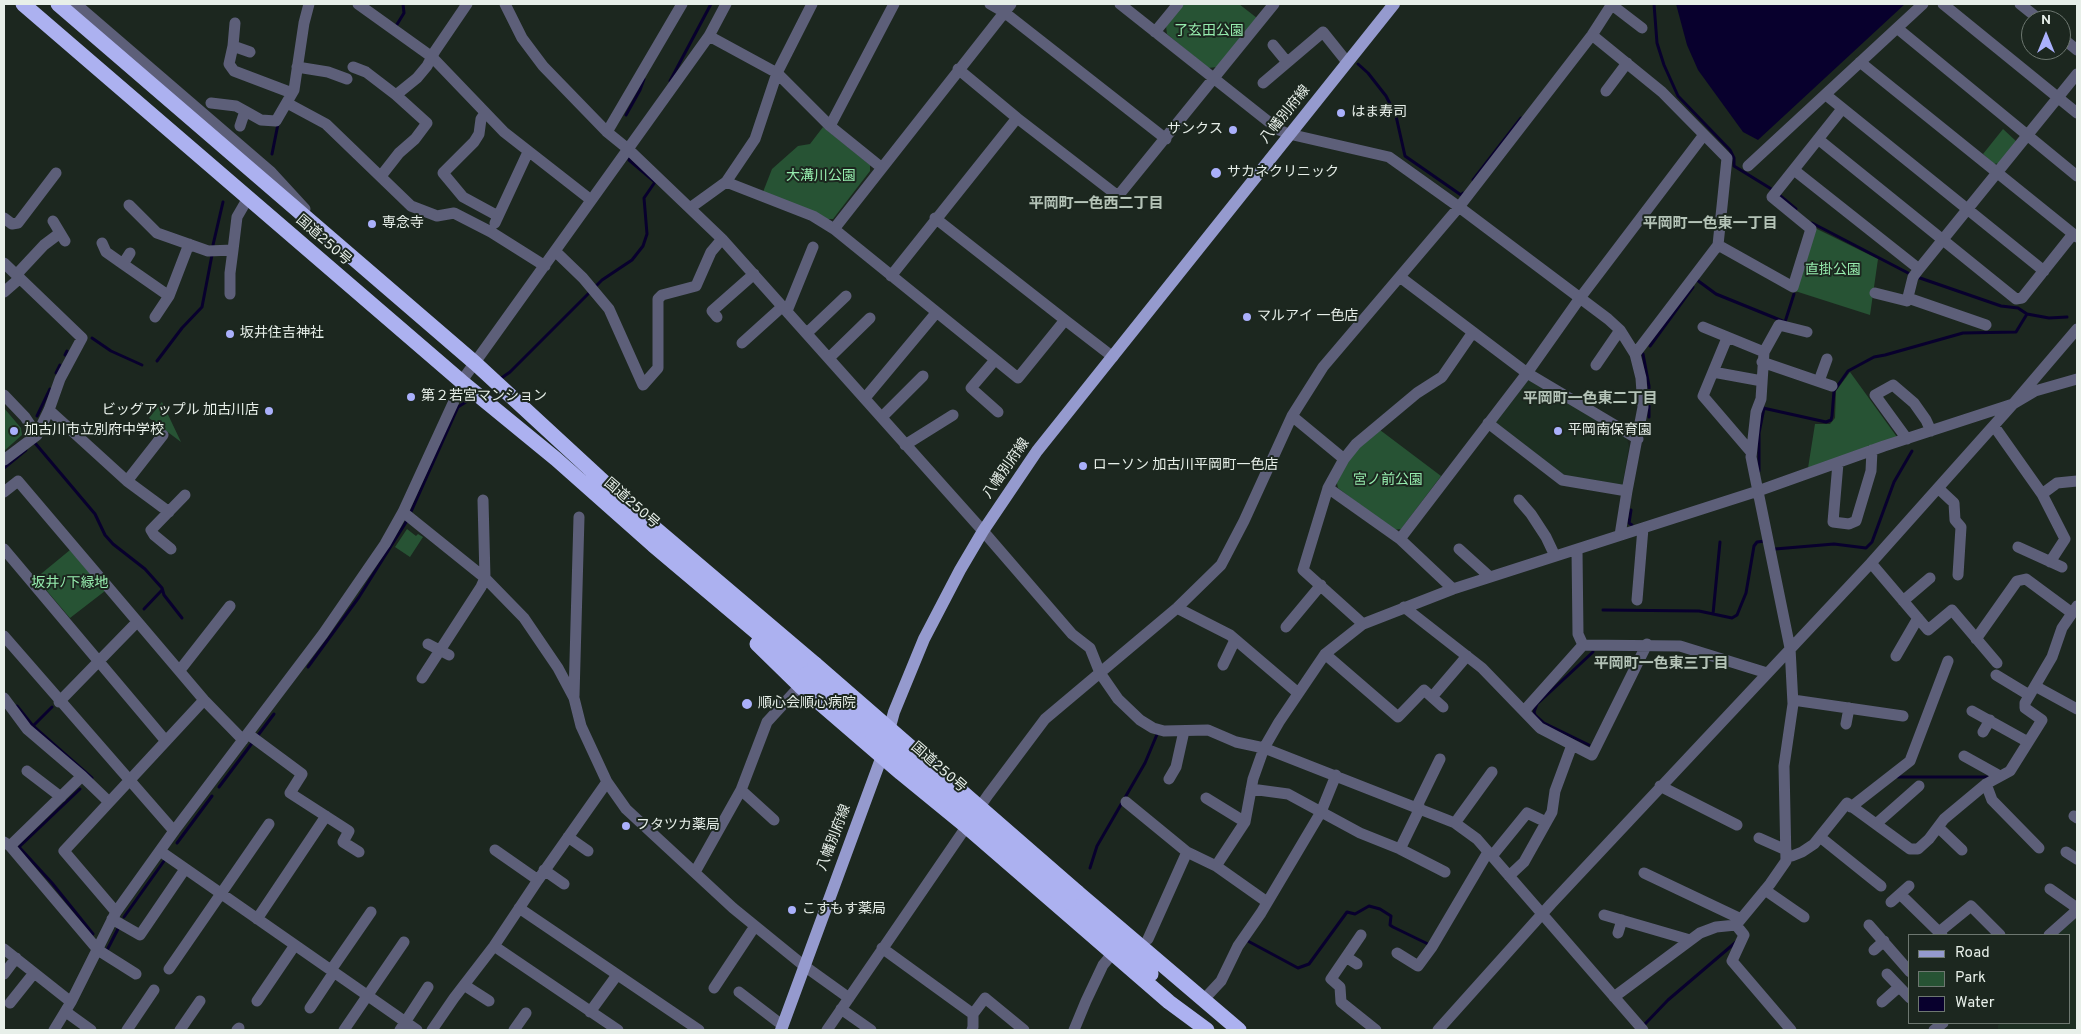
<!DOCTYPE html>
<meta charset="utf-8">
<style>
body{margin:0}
#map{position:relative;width:2081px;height:1034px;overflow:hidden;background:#1c271f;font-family:Overpass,sans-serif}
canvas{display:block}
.frame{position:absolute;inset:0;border:5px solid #e7efe9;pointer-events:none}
.legend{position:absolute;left:1908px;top:934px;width:162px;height:90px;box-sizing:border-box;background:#1c271f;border:1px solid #6d7770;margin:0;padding:6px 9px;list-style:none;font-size:15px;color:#e7efe9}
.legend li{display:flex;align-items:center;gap:10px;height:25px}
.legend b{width:25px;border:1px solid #6d7770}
.north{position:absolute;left:2021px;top:10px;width:50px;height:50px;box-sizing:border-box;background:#1c271f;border:1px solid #6d7770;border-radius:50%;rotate:0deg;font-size:14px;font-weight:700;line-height:20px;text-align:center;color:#e7efe9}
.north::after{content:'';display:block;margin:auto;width:18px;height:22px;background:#aab0fb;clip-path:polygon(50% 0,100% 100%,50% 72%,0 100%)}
</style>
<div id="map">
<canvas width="2081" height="1034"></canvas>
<div class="frame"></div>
<ul class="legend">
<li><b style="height:6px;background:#959ace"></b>Road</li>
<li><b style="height:14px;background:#275334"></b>Park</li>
<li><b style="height:14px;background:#08002d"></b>Water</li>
</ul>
<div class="north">N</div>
</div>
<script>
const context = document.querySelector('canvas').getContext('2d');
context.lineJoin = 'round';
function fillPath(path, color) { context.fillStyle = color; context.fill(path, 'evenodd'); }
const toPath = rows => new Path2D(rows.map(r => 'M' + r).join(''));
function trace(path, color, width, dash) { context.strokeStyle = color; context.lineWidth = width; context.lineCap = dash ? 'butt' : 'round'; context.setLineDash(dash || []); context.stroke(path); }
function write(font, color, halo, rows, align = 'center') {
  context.font = font + ' Overpass,"Noto Sans JP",sans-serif'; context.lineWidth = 4; context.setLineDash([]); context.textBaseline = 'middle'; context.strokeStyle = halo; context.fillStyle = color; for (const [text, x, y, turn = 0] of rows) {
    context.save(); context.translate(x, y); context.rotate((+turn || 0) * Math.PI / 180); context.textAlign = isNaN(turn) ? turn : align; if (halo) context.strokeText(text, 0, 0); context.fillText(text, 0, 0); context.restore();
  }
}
fillPath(toPath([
 [1528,377,1627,439,1629,446,1622,488,1563,478,1491,423],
 [2077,916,2077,1030,1998,1030,1998,1025,2001,1023,2070,1023,2070,935,2056,935]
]), '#1d2f22');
fillPath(toPath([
 [1184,4,1239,4,1257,18,1217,67,1208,68,1167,34,1166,26],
 [823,127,870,165,870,171,833,219,824,219,763,192,772,169,798,146,810,144],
 [2003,129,2017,142,2000,163,1994,164,1983,154],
 [1815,228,1878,259,1870,315,1795,291],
 [1850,372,1897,437,1808,468,1815,424,1830,424,1835,418,1836,391],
 [162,402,181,442,149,418],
 [4,408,21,428,22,435,4,451],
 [1380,430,1441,476,1401,529,1393,530,1338,488,1336,479,1353,453],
 [407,529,416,536,418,534,423,537,410,557,395,547],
 [70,550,105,591,70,618,36,578]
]), '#275334');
fillPath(toPath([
 [1676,4,1905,4,1758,140,1743,132,1698,70,1687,45]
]), '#08002d');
trace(toPath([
 [1654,4,1657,43,1664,65,1678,96,1730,150,1734,158,1734,166,1773,190],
 [396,26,404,13,403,4],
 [1358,64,1368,73,1386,96,1396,116,1405,156,1461,195,1463,193],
 [670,81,711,4],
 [626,115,640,90,644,79],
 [272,154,278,124],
 [1473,180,1521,118],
 [1778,194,1796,209],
 [1812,223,1910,274],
 [213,245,223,202],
 [1920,278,2001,306,2018,308,2027,314],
 [1697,280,1716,294,1785,322,1794,294],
 [92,338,111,351,142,365],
 [1650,346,1693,287],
 [1643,354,1649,386,1649,417],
 [65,355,67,351],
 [157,361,182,328,202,307,212,255],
 [56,373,60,365],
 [500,379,510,372,602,280,632,260,643,246,647,234,644,198,655,182,629,160,631,155],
 [1763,408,1826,422,1831,420,1832,416,1834,391,1848,371,1874,357,1885,355,1963,333,2016,332,2027,314,2049,318,2067,317],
 [37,416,50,389],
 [35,443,95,514,105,535,113,544,145,569,162,588,164,595,182,618],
 [4,468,26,450],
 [1759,471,1759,433,1764,408],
 [1631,510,1629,523,1632,525],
 [410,514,458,407,472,398],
 [1775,549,1834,544,1866,548,1872,542,1894,482,1912,451],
 [144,609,162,590],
 [1603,610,1699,611,1732,618,1737,615,1746,593,1754,546,1757,542,1765,541],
 [1713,614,1720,542],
 [308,667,359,597,408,519],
 [17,706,33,726,92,778],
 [33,726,52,707],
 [1589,745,1544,723,1535,715,1534,712,1537,704,1593,652],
 [1898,777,1987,777],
 [219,787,274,714],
 [80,789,19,847,52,883,93,934],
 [177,843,212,796],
 [1090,868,1097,846,1145,763,1158,732],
 [124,917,164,861],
 [1246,940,1298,968,1309,964,1347,912,1355,914,1369,906,1380,909,1391,916,1390,925,1393,927,1428,944],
 [106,952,119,927],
 [1645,1024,1668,1000,1736,942]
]), '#08002d', 3);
trace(toPath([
 [76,4,271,172,305,209],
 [358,4,432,57,504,132,591,200],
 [505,4,522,38,543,66,607,132,628,149,722,239,983,531,1072,634,1090,648,1100,673,1118,699,1140,720,1153,728,1164,731,1208,730,1236,742,1264,748,1455,823,1477,839,1643,1030],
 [990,4,1004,12,1166,139],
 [1120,4,1279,130,1289,134,1389,157,1459,207,1608,319,1620,330,1635,354,1641,378,1643,407,1627,491,1620,535],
 [1943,4,2077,113],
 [2020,4,2040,20],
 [1612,5,1642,28],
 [235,23,233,46,229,64,234,71,292,93],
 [1897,28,2077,176],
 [1155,32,1178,4],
 [1592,35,1662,92,1727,158,1718,245,1635,354],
 [709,36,777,73,830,126,882,168],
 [2061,37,2077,50],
 [1273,45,1287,62],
 [233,46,250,52],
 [1860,62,2077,237],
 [297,67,328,72,347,79],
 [353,67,366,72,396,95],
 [958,69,1017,118,1118,196,1274,4],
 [1263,83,1323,32,1347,62],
 [1606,91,1627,63],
 [1826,95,2044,271],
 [211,103,236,106,245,111],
 [287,103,326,124,411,206,437,216,454,213,491,232,545,266],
 [485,113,481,119,479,134,474,142,443,173,463,197,498,216],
 [240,126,245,111,261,120,276,121,294,90,304,23,309,4],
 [830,126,894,4],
 [607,132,682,4],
 [1818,139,2016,299,2022,298,2073,234],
 [1748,166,1923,4],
 [1794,170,1919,269,2077,74],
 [381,176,399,153,415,139,427,123,396,95,417,78,427,66,435,51,467,4],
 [726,182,813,216,834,229,1018,378,1065,320,1113,357],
 [129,205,157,233,208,251,233,250,237,217,248,198],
 [690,208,726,182,755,139,777,73,812,4],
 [4,218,12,224,18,223,56,173],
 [935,218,1065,320],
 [53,221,65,241],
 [495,223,528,152],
 [834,229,1011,4],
 [102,243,106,252,123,264],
 [1718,245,1793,287,1811,229,1772,197,1842,109],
 [555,251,583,278,609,309,643,385,658,368,658,299,662,295,696,286,711,252,722,239],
 [130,253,123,264,169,296],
 [4,263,82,338,60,379,49,410,37,435,4,460],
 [16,275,44,245,60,233],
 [891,276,1017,118],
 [1400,277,1527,373,1638,439],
 [4,292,20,278],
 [1875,293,1907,301,1913,277,1919,269],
 [230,294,230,273,233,250],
 [1908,298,1986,325],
 [787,311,813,247],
 [155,317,169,296,189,244],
 [717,317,712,311,754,274],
 [807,333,846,296],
 [1727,338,1703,396,1751,452],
 [742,343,783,306],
 [1764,352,1779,325,1807,332],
 [829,358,870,318],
 [995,360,971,388,998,412],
 [1762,362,1832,386],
 [1596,365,1620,330],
 [1713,372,1762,381],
 [1819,381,1827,359],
 [4,395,25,417,37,435],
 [865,398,936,313],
 [49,410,127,481,169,512],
 [1292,416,1344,459],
 [882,417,923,376],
 [1488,423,1562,480,1627,491],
 [1994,426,2042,494,2065,539,2050,562],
 [1907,439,1875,395,1893,385,1914,403,1926,420,1931,431],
 [905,445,953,415],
 [1838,463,1833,522,1849,524,1856,521,1871,471,1872,450],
 [127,481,163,435],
 [1328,488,1303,570,1363,624],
 [1938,488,1954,503,1955,520,1961,527,1958,575],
 [4,492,18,481,204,700,243,740],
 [2042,494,2057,483,2077,481],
 [1519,500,1531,514,1546,537,1555,556],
 [403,512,485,578,524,618,558,668,574,698,581,726,607,782,626,809,733,908,803,965,849,998],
 [1400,539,1527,373,1580,298,1703,136],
 [2018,547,2062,567],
 [4,549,165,740],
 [171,549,154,535,151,530,185,495],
 [1459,549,1490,577],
 [1577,550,1578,634,1583,645],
 [1871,563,1928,630,1952,610,1997,663],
 [1453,589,1400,539,1328,488,1344,459,1356,444,1417,393,1442,377,1473,332],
 [1637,600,1643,528],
 [1903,601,1930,578],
 [1404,607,1482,668,1540,728,1592,755,1647,644],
 [1177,608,1230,635,1298,693],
 [1286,627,1321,585],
 [4,636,174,831],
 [1976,639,2017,581,2026,579,2072,613],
 [428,644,449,655],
 [1325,654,1398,717,1424,690,1443,707],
 [1896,656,1918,618],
 [1223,665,1235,640],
 [180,670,230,606],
 [1996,675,2029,695],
 [422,678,481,587,485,578,483,500],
 [2035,686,2077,709],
 [574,696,579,517],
 [1432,697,1467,656],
 [4,698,27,729,82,776,109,802],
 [1793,700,1903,716],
 [59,702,137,622],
 [1524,711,1583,645,1680,646,1767,673],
 [1972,711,2028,742],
 [1846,724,1849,708],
 [1983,732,1990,720],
 [248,734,302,774,290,793,349,831,343,842,359,852],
 [1964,756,2000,776],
 [27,771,61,797],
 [1169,779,1176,767,1184,731],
 [1986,784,1992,800,2039,848],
 [1660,786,1737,825],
 [1251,789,1288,794,1360,833,1400,849,1445,872],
 [741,790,774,820],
 [1206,798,1245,822],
 [1126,802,1187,852],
 [1417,806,1440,759],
 [1851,807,1910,761,1948,661],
 [2074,816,2077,818],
 [1455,823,1492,772],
 [1876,824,1919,786],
 [1938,827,1962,850],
 [568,837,588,851],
 [1820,837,1881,886],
 [1759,838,1786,850],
 [4,842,10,846,98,950,136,974],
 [10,846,82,776],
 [1400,849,1420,808],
 [495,850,538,880],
 [160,851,417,1030],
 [2066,852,2077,859],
 [1492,856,1527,813,1546,822],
 [1786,856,1792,856,1802,852,1814,844,1847,803,1910,849,1918,849,1929,839,1944,819,1986,784,2010,771,2042,720,2025,708,2025,703,2052,657,2062,628,2077,606],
 [1216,866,1267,902],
 [544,870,564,884],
 [695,872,741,790,767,722,800,686],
 [1644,873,1741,919],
 [1509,876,1524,862,1552,812,1555,791,1572,745],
 [2050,889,2077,908],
 [1765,890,1804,917],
 [1900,894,1942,935],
 [1891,902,1909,886],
 [519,908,699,1030],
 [116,912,64,851,204,700],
 [1604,915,1690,940],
 [112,919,140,935,185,869],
 [257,919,326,816],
 [1736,925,1744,935,1732,961,1791,1030],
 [1869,925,1910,972],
 [1939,932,1971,906,2000,935],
 [1618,933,1622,920],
 [1361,935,1331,979,1340,987,1341,1002,1376,1030],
 [2049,935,2077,910],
 [1148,939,1187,852,1216,866,1245,822,1253,779,1264,748,1279,722,1325,654,1363,624,1453,589,1758,491,1884,446,2013,404,2035,391,2077,379],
 [494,946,618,1030],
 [882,948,973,1014],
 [4,949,71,1002],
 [1874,950,1884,941],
 [1397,953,1418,966,1432,947,1488,852],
 [1346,957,1357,964],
 [169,969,269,824],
 [331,970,371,912],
 [4,974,16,958],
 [1887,974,1910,998],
 [464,985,489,1001],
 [714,988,755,926],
 [739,992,782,1025],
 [1207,996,1221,981,1238,946,1261,913,1321,812,1336,775],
 [1614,997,1700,933,1716,927,1736,925,1770,884,1786,861,1784,766,1793,704,1790,648,1751,457,1756,412,1761,399,1764,352,1703,327],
 [257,1001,295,945],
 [1882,1002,1899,987],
 [10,1003,34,973],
 [310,1008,334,972],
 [841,1009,871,1030],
 [66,1012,91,1030],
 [590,1012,617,975],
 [54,1030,71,1002,116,912,174,831,323,634,385,544,403,512,466,375,709,36,726,4],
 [127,1030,154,990],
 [180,1030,200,1001],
 [237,1030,239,1028],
 [344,1030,404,942],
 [400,1030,428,987],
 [432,1030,454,998,494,946,538,880,607,782],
 [514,1030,526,1013],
 [827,1030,988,795,1045,719,1177,608,1221,565,1244,521,1292,416,1323,367,1459,207,1592,35,1612,4],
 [972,1030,973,1027,973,1014,985,998,1024,1030],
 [1074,1030,1086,1001,1103,965,1112,954],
 [1438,1030,1551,904,1871,563,2013,404,2077,329],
 [1934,1030,1943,1023]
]), '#5d5f79', 11);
trace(toPath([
 [781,1030,882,756,894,712,924,639,960,570,983,531,1037,451,1394,4]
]), '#959ace', 12);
trace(toPath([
 [23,4,462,382,556,459,653,545,806,674],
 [58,4,475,363,643,518,815,664],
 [757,644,800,686,901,773,967,827,1169,1002,1207,1030],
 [1077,892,1239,1030],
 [1069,902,1151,974]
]), '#acb1f0', 15);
trace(toPath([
 [815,664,1077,892],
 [806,674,870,731,1069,902]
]), '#acb1f0', 15);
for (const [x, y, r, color] of [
 [1341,113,5,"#aab0fb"],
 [1233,130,5,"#aab0fb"],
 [1216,173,6,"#aab0fb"],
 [372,224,5,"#aab0fb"],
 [1247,317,5,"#aab0fb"],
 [230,334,5,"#aab0fb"],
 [411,397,5,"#aab0fb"],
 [269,411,5,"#aab0fb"],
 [14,431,5,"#aab0fb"],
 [1558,431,5,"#aab0fb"],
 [1083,466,5,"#aab0fb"],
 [747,704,6,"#aab0fb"],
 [626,826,5,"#aab0fb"],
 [792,910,5,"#aab0fb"]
]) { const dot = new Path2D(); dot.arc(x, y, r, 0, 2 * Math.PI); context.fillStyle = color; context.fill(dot); trace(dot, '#1c271f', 2); }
write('14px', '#96ecae', '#1c271f', [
 ["了玄田公園",1209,32],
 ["大溝川公園",821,177],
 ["直掛公園",1833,271],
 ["宮ノ前公園",1388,481],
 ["坂井ﾉ下緑地",70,584]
]);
write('14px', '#e7efe9', '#1c271f', [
 ["はま寿司",1351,113],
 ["サンクス",1223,130,"right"],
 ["サカネクリニック",1227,173],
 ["専念寺",382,224],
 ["マルアイ 一色店",1257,317],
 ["坂井住吉神社",240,334],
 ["第２若宮マンション",421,397],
 ["ビッグアップル 加古川店",259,411,"right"],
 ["加古川市立別府中学校",24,431],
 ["平岡南保育園",1568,431],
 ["ローソン 加古川平岡町一色店",1093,466],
 ["順心会順心病院",758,704],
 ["フタツカ薬局",636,826],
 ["こすもす薬局",802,910]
], 'left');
write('14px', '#e7efe9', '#1c271f', [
 ["八幡別府線",1286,115,-51],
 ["国道250号",323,241,41],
 ["八幡別府線",1007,469,-55],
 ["国道250号",631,504,41],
 ["国道250号",938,768,41],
 ["八幡別府線",835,838,-69]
]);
write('bold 15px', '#b4c3b7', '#1c271f', [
 ["平岡町一色西二丁目",1096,205],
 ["平岡町一色東一丁目",1710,225],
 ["平岡町一色東二丁目",1590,400],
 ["平岡町一色東三丁目",1661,665]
]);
</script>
